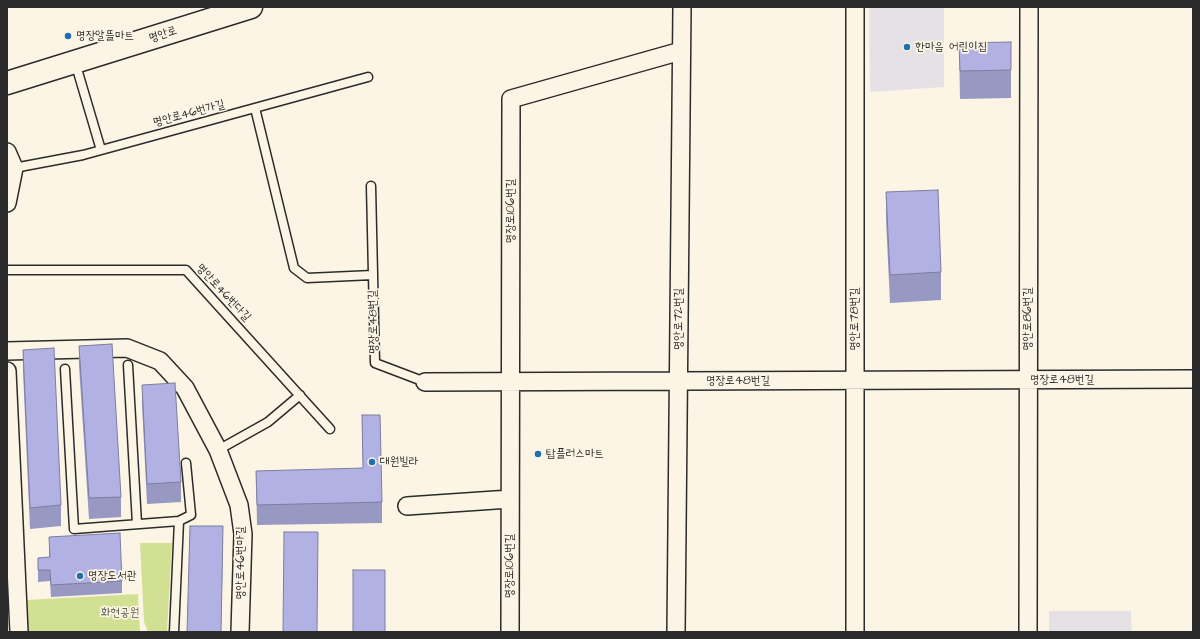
<!DOCTYPE html>
<meta charset="utf-8">
<style>
body{margin:0}
#map{position:relative;width:1200px;height:639px;overflow:hidden;background:#fcf5e5;font-family:"Architects Daughter",sans-serif}
canvas{display:block}
.frame{position:absolute;inset:0;border:8px solid #2b2b2b;pointer-events:none}
</style>
<div id="map">
<canvas width="1200" height="639"></canvas>
<div class="frame"></div>
</div>
<script>
const context = document.querySelector('canvas').getContext('2d');
context.lineJoin = 'round';
function fillPath(path, color) { context.fillStyle = color; context.fill(path, 'evenodd'); }
const toPath = rows => new Path2D(rows.map(r => 'M' + r).join(''));
function trace(path, color, width, dash) { context.strokeStyle = color; context.lineWidth = width; context.lineCap = dash ? 'butt' : 'round'; context.setLineDash(dash || []); context.stroke(path); }
function write(font, color, halo, rows, align = 'center') {
  context.font = font + ' "Architects Daughter","Poor Story",sans-serif'; context.lineWidth = 3.5; context.setLineDash([]); context.textBaseline = 'middle'; context.strokeStyle = halo; context.fillStyle = color; for (const [text, x, y, turn = 0] of rows) {
    context.save(); context.translate(x, y); context.rotate((+turn || 0) * Math.PI / 180); context.textAlign = isNaN(turn) ? turn : align; if (halo) context.strokeText(text, 0, 0); context.fillText(text, 0, 0); context.restore();
  }
}
fillPath(toPath([
 [869,7,944,7,944,87,870,92],
 [1049,611,1131,611,1132,632,1049,632]
]), '#e6e1e4');
fillPath(toPath([
 [140,543,172,543,167,632,148,632,144,622],
 [138,594,140,632,28,632,27,600]
]), '#d2e093');
const lane = toPath([
 [75,62,101,150],
 [255,108,294,268,307,278,373,275],
 [14,168,83,155,368,77],
 [371,186,375,363,425,382],
 [7,270,186,270,330,429],
 [128,365,137,524],
 [65,369,74,529,179,521,191,515,186,463],
 [218,450,268,422,300,395],
 [174,632,179,521]
]);
const street = toPath([
 [855,7,855,632],
 [7,152,14,168,7,203],
 [7,351,127,348,160,361,185,388,218,450,239,505,243,534,240,632],
 [7,371,19,632],
 [425,382,1193,379],
 [407,506,510,499],
 [510,632,511,99,681,51],
 [676,632,682,7],
 [1028,632,1029,7]
]);
const secondary = toPath([
 [7,83,251,7]
]);
trace(lane, '#2b2b2b', 11);
trace(street, '#2b2b2b', 20);
trace(secondary, '#2b2b2b', 25);
trace(lane, '#fcf5e5', 8);
trace(street, '#fcf5e5', 17);
trace(secondary, '#fcf5e5', 22);
fillPath(toPath([
 [959,43,1011,70,1011,98,960,99],
 [886,192,941,272,941,300,890,303,886,220],
 [79,346,121,497,121,517,89,519,79,366],
 [23,350,61,505,61,526,30,529,23,371],
 [142,385,181,482,181,502,147,504,142,405],
 [362,415,382,502,382,523,257,525,256,471,363,469],
 [49,537,122,581,122,593,51,597,50,581,38,582,38,558,49,557]
]), '#9899c3');
fillPath(toPath([
 [223,526,223,547,221,632]
]), '#7c7d9f');
const building = toPath([
 [1011,42,1011,70,960,71,959,43,1011,42],
 [938,190,941,272,890,275,886,192,938,190],
 [112,344,121,497,89,498,79,346,112,344],
 [54,348,61,505,30,508,23,350,54,348],
 [175,383,181,482,147,484,142,385,175,383],
 [362,415,380,415,382,502,257,505,256,471,363,468,362,415],
 [190,526,223,526,221,632,187,632,190,526],
 [284,532,318,532,317,632,283,632,284,532],
 [120,533,122,581,51,585,50,570,38,570,38,558,50,557,49,537,120,533],
 [353,570,385,570,385,632,353,632,353,570]
]);
fillPath(building, '#b1b2e3');
trace(building, '#7c7d9f', 1);
for (const [x, y, r, color] of [
 [68,36,4,"#1f6fb2"],
 [907,47,4,"#1f6fb2"],
 [538,454,4,"#1f6fb2"],
 [372,462,4,"#1f6fb2"],
 [80,576,4,"#1f6fb2"]
]) { const dot = new Path2D(); dot.arc(x, y, r, 0, 2 * Math.PI); context.fillStyle = color; context.fill(dot); trace(dot, '#fcf5e5', 1.5); }
write('12px', '#2b2b2b', '#fcf5e5', [
 ["명안로",163,35,-17],
 ["명안로46번가길",189,114,-15],
 ["명장로106번길",511,211,-90],
 ["명안로46번다길",223,293,47],
 ["명안로72번길",679,319,-90],
 ["명안로78번길",855,319,-90],
 ["명안로86번길",1028,319,-90],
 ["명장로48번길",374,322,-91],
 ["명장로48번길",1062,380],
 ["명장로48번길",738,381],
 ["명안로46번마길",241,563,-90],
 ["명장로106번길",510,566,-90]
]);
write('12px', '#2b2b2b', '#fcf5e5', [
 ["명장알뜰마트",76,36],
 ["한마음 어린이집",915,47],
 ["탑플러스마트",546,454],
 ["대원빌라",380,462],
 ["명장도서관",88,576]
], 'left');
write('12px', '#555845', '#fcf5e5', [
 ["화현공원",120,613]
]);
</script>
